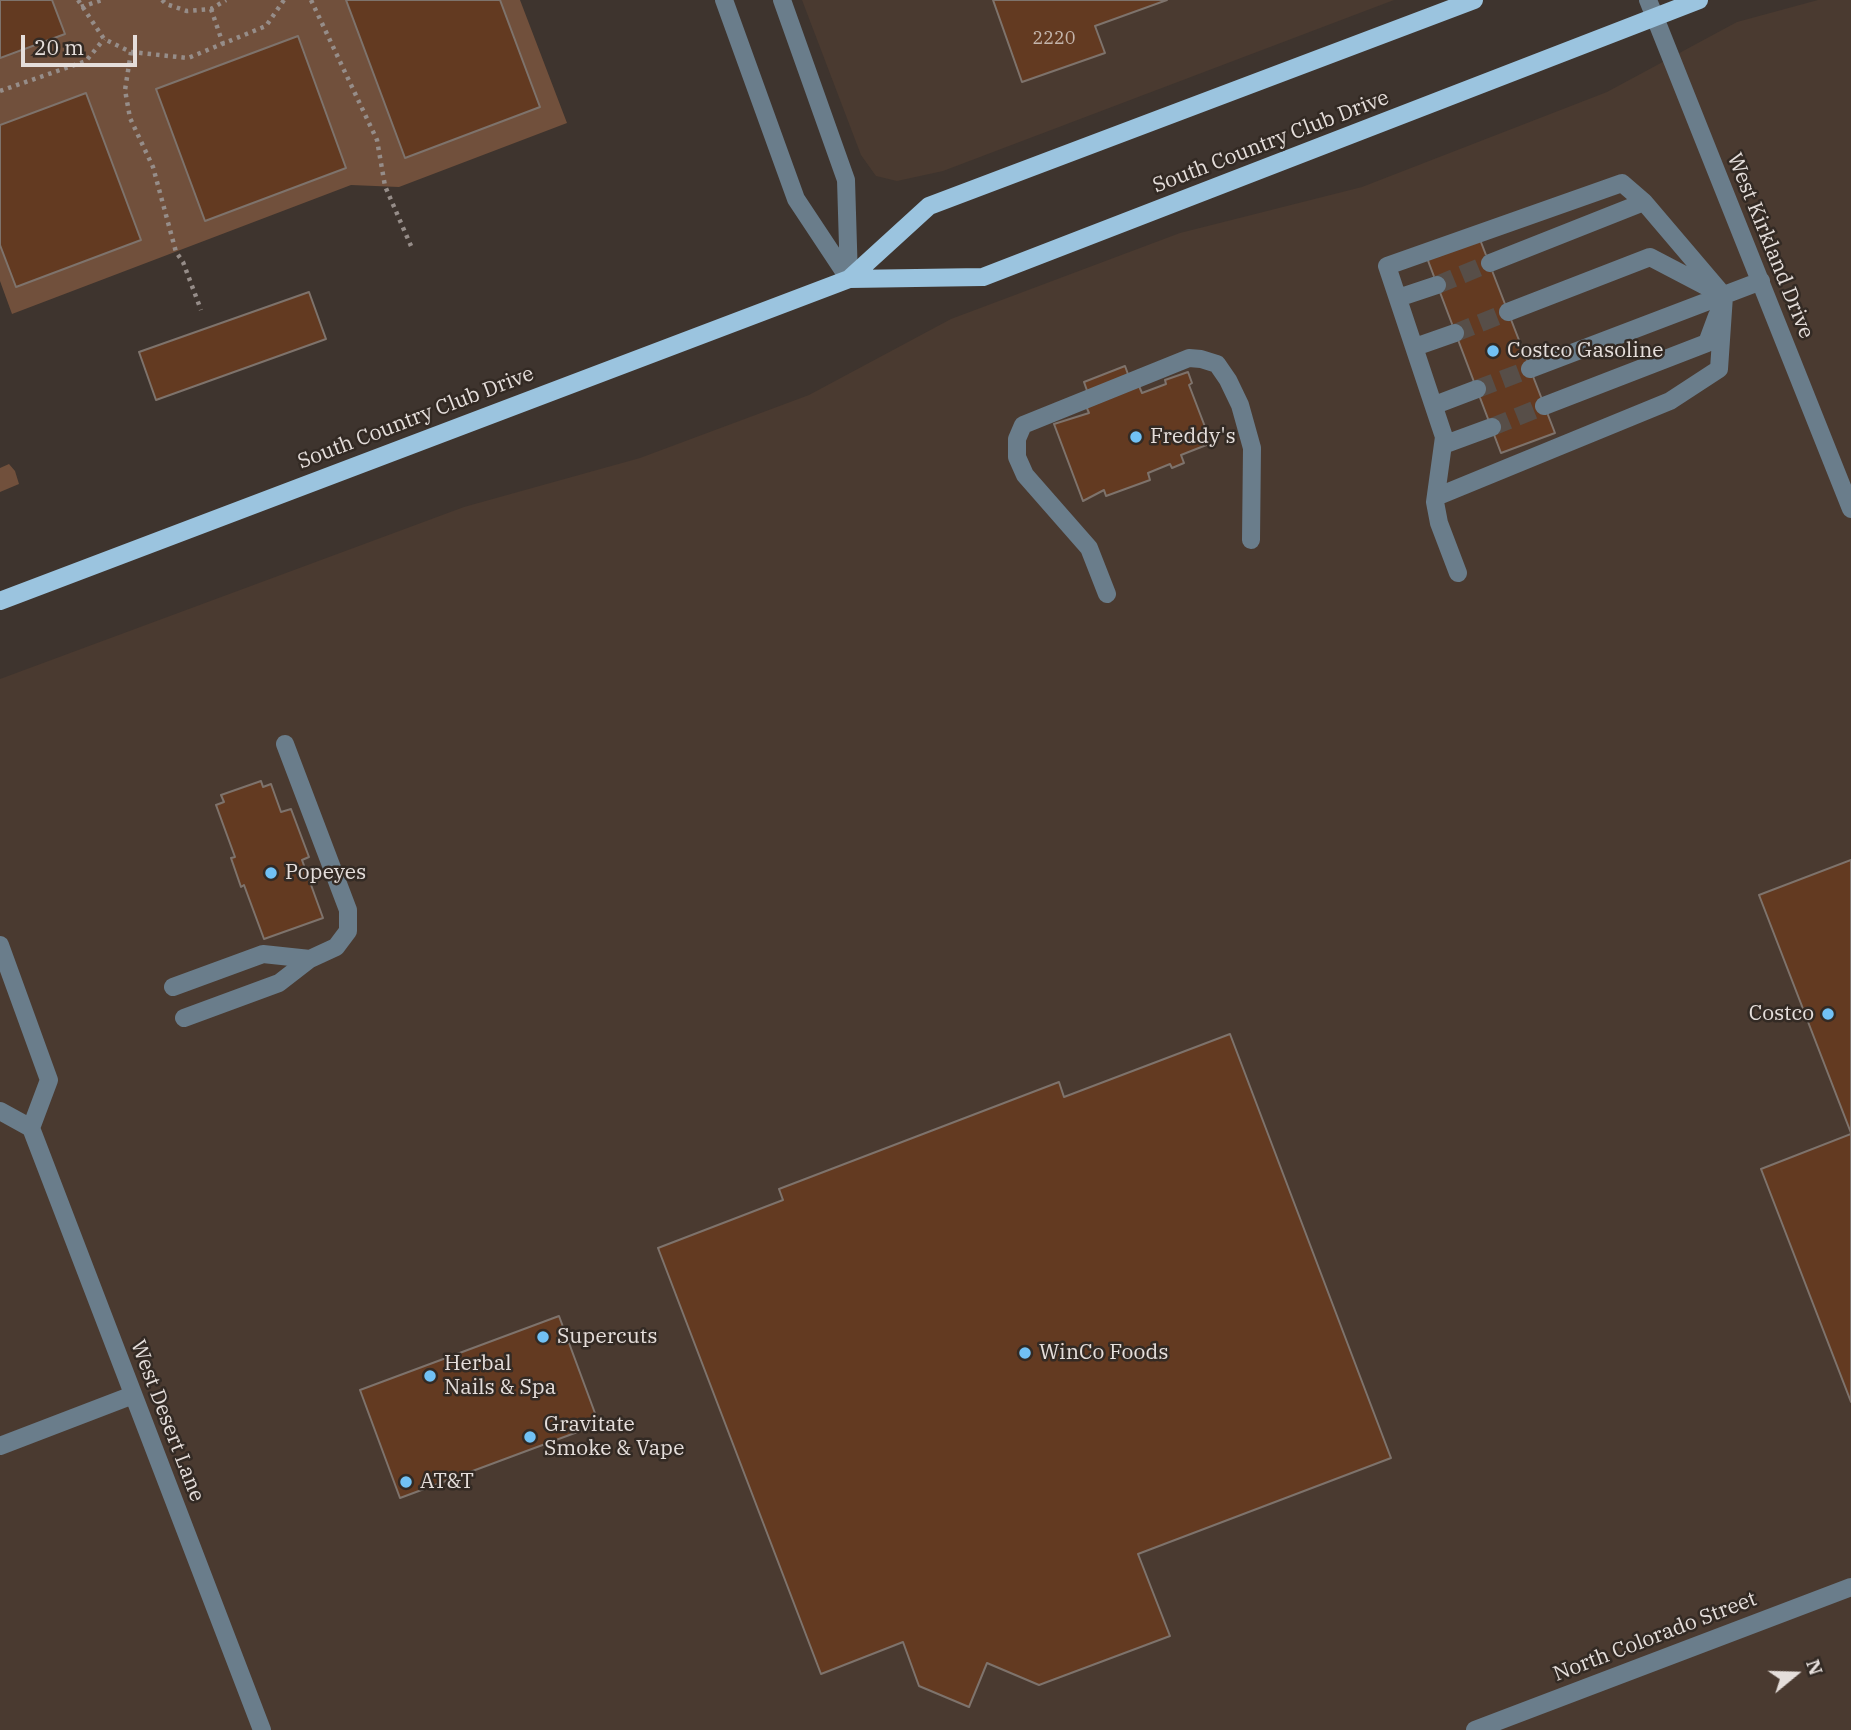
<!DOCTYPE html>
<style>
body{margin:0}
#map{position:relative;width:1851px;height:1730px;overflow:hidden;background:#3e342e;font-family:"IBM Plex Serif",serif}
canvas{display:block}
.north{position:absolute;left:1760px;top:1639px;width:70px;height:70px;-webkit-text-stroke:5px #332a24;paint-order:stroke;rotate:71deg;font-size:19px;font-weight:700;line-height:28px;text-align:center;color:#e5dedb}
.north::after{content:'';display:block;margin:auto;width:24px;height:32px;background:#e5dedb;clip-path:polygon(50% 0,100% 100%,50% 72%,0 100%)}
.scale{position:absolute;left:21px;top:35px;width:116px;height:32px;box-sizing:border-box;border:4px solid #e5dedb;border-top:0;padding-left:9px;font-size:21px;line-height:24px;white-space:nowrap;color:#e5dedb;-webkit-text-stroke:5px #332a24;paint-order:stroke}
</style>
<div id="map">
<canvas width="1851" height="1730"></canvas>
<div class="north">N</div>
<div class="scale">20 m</div>
</div>
<script>
const context = document.querySelector('canvas').getContext('2d');
context.lineJoin = 'round';
function fillPath(path, color) { context.fillStyle = color; context.fill(path, 'evenodd'); }
const toPath = rows => new Path2D(rows.map(r => 'M' + r).join(''));
function trace(path, color, width, dash) { context.strokeStyle = color; context.lineWidth = width; context.lineCap = dash ? 'butt' : 'round'; context.setLineDash(dash || []); context.stroke(path); }
function write(font, color, halo, rows, align = 'center') {
  context.font = font + ' "IBM Plex Serif",serif'; context.lineWidth = 5; context.setLineDash([]); context.textBaseline = 'middle'; context.strokeStyle = halo; context.fillStyle = color; for (const [text, x, y, turn = 0] of rows) {
    context.save(); context.translate(x, y); context.rotate((+turn || 0) * Math.PI / 180); context.textAlign = isNaN(turn) ? turn : align; if (halo) context.strokeText(text, 0, 0); context.fillText(text, 0, 0); context.restore();
  }
}
fillPath(toPath([
 [802,0,1394,0,943,171,897,181,876,176,861,155],
 [1818,0,1851,0,1851,1730,0,1730,0,679,464,507,640,458,809,395,951,319,1180,233,1362,187,1607,92,1737,22]
]), '#4a3a30');
fillPath(toPath([
 [52,0,346,0,405,158,540,107,500,0,520,0,567,123,399,187,351,185,12,314,0,281,0,245,16,286,141,239,86,93,0,125,0,58,64,34],
 [298,37,346,168,205,221,156,89],
 [9,464,15,471,19,484,0,492,0,468]
]), '#71503c');
const building = toPath([
 [0,0,52,0,65,34,0,58,0,0],
 [346,0,500,0,540,107,405,158,346,0],
 [993,0,1167,0,1095,26,1105,53,1022,82,993,0],
 [298,36,346,168,205,221,156,89,298,36],
 [86,93,141,240,16,287,0,245,0,125,86,93],
 [1479,237,1555,433,1501,453,1427,258,1479,237],
 [309,292,326,339,156,400,139,352,309,292],
 [1125,366,1133,388,1092,405,1084,382,1125,366],
 [1188,372,1192,383,1189,385,1207,432,1210,431,1214,442,1181,455,1184,463,1172,468,1170,464,1148,473,1150,480,1106,496,1104,490,1083,501,1054,424,1089,413,1086,406,1139,386,1142,393,1166,384,1165,380,1188,372],
 [261,781,263,787,271,784,281,812,291,809,309,857,302,860,323,918,264,939,244,885,241,887,231,858,235,857,216,805,224,802,221,795,261,781],
 [1851,860,1851,1133,1759,895,1851,860],
 [1230,1034,1391,1458,1138,1554,1170,1636,1039,1685,987,1663,969,1707,919,1686,903,1642,821,1674,658,1248,783,1200,779,1189,1059,1082,1064,1097,1230,1034],
 [1851,1134,1851,1402,1761,1169,1851,1134],
 [559,1316,599,1424,400,1498,360,1390,559,1316]
]);
fillPath(building, '#633a21');
trace(building, '#7e736c', 2);
trace(toPath([
 [1437,285,1490,263],
 [1455,333,1508,312],
 [1477,389,1530,369],
 [1492,427,1544,406]
]), '#574e48', 18, [18, 9]);
trace(toPath([
 [78,0,104,39,131,52,188,58,266,26,284,0],
 [162,0,166,4,187,11,211,9,226,0],
 [311,0,377,140,385,186,411,246],
 [81,7,102,0],
 [211,9,223,44],
 [131,52,125,90,130,118,153,167,176,252,183,262,201,310],
 [0,91,86,61,104,39]
]), '#968d89', 4.5, [3.5, 5]);
trace(toPath([
 [724,0,796,199,849,279],
 [782,0,846,180,849,279],
 [1648,0,1851,509],
 [1398,298,1437,285],
 [1508,312,1650,257,1715,291],
 [1415,347,1455,333],
 [1530,369,1761,281],
 [1435,405,1477,389],
 [1544,406,1707,343,1717,316],
 [1443,445,1492,427],
 [1436,497,1670,401,1719,369,1724,296,1644,202,1490,263],
 [1458,573,1439,523,1435,502,1444,437,1387,266,1622,183,1644,202],
 [1107,594,1089,548,1025,475,1017,457,1017,439,1023,425,1189,358,1201,359,1217,364,1228,380,1240,405,1252,448,1251,540],
 [0,945,49,1080,31,1128],
 [173,987,263,954,310,959],
 [184,1018,279,983,310,959,336,947,348,931,348,910,285,744],
 [0,1111,31,1128,262,1730],
 [0,1446,133,1395],
 [1475,1730,1851,1587]
]), '#6a7d8b', 18);
trace(toPath([
 [849,279,929,206,1474,0],
 [0,601,849,279,983,277,1699,0]
]), '#9bc4df', 18);
for (const [x, y, r, color] of [
 [1493,351,7,"#71c1f5"],
 [1136,437,7,"#71c1f5"],
 [271,873,7,"#71c1f5"],
 [1828,1014,7,"#71c1f5"],
 [543,1337,7,"#71c1f5"],
 [1025,1353,7,"#71c1f5"],
 [430,1376,7,"#71c1f5"],
 [530,1437,7,"#71c1f5"],
 [406,1482,7,"#71c1f5"]
]) { const dot = new Path2D(); dot.arc(x, y, r, 0, 2 * Math.PI); context.fillStyle = color; context.fill(dot); trace(dot, '#332a24', 2.5); }
write('18px', '#c4b5ac', null, [
 ["2220",1054,39]
]);
write('21px', '#e5dedb', '#332a24', [
 ["South Country Club Drive",1271,142,-21],
 ["West Kirkland Drive",1770,246,68],
 ["South Country Club Drive",416,418,-21],
 ["West Desert Lane",167,1421,69],
 ["North Colorado Street",1655,1637,-21]
]);
write('21px', '#e5dedb', '#332a24', [
 ["Costco Gasoline",1507,351],
 ["Freddy's",1150,437],
 ["Popeyes",285,873],
 ["Costco",1814,1014,"right"],
 ["Supercuts",557,1337],
 ["WinCo Foods",1039,1353],
 ["Herbal",444,1364],
 ["Nails & Spa",444,1388],
 ["Gravitate",544,1425],
 ["Smoke & Vape",544,1449],
 ["AT&T",420,1482]
], 'left');
</script>
